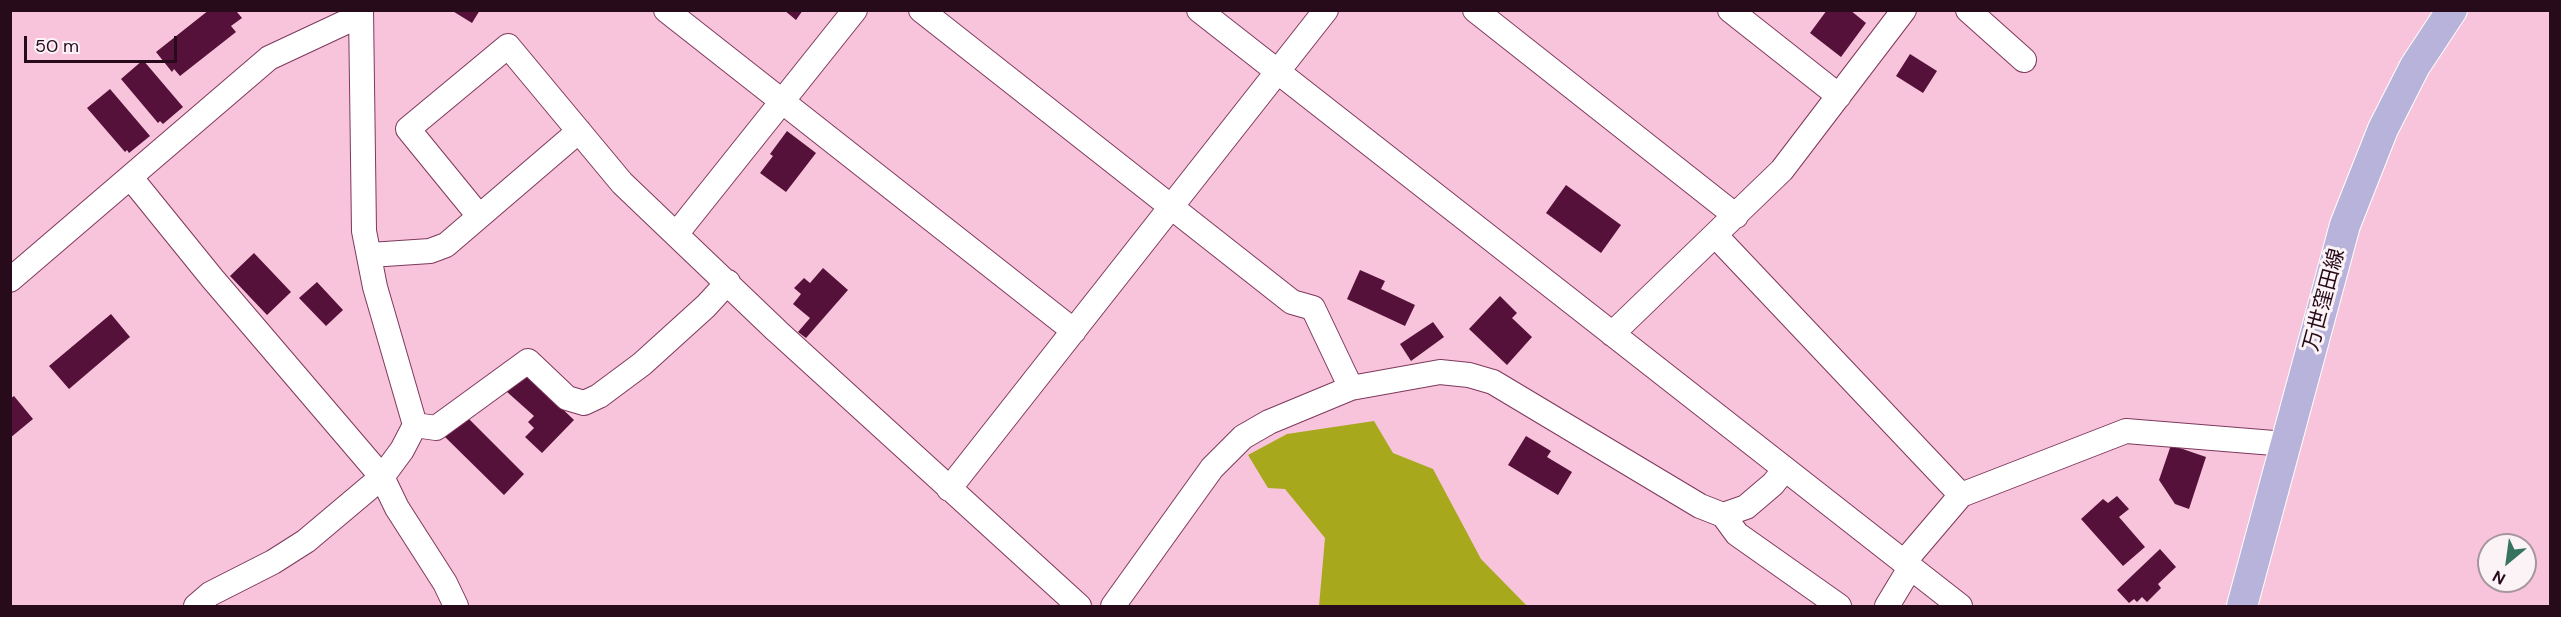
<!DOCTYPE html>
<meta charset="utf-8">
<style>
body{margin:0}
#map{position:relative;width:2561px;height:617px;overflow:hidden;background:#f7c4db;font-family:"DM Sans",sans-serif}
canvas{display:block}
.frame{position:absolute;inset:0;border:12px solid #280b1b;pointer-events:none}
.north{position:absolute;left:2477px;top:533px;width:60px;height:60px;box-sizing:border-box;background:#fcf3f6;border:2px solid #a7969e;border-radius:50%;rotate:209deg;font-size:16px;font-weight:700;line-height:24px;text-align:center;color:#280b1b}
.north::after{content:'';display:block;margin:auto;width:21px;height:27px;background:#367460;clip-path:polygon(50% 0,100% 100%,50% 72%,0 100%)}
.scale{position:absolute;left:24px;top:36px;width:153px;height:27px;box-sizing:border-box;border:3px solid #280b1b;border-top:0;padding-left:8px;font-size:18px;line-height:21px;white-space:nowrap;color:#280b1b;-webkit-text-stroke:4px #fcf3f6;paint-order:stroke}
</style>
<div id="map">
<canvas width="2561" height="617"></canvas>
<div class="frame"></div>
<div class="north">N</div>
<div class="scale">50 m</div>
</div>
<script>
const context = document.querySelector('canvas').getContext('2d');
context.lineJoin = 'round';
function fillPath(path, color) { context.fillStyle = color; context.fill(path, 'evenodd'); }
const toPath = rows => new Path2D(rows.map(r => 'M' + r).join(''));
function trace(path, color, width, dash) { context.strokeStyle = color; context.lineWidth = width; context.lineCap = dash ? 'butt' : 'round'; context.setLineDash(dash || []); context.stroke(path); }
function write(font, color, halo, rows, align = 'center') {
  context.font = font + ' "DM Sans","Noto Sans JP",sans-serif'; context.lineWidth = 6; context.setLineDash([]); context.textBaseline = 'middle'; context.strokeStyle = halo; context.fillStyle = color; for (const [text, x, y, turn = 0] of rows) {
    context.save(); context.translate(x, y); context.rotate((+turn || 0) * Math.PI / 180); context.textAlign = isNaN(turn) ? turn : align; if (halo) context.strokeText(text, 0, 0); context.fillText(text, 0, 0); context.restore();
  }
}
fillPath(toPath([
 [1374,421,1393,453,1433,469,1481,559,1527,606,1319,606,1325,538,1285,489,1268,488,1248,455,1287,434]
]), '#a8a81c');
fillPath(toPath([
 [209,10,239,10,237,12,242,18,231,26,236,32,180,76,174,69,172,72,156,52],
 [451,10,480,10,472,23],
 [784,10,803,10,796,20],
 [1827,10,1850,10,1866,23,1841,57,1810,33],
 [1910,54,1937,71,1923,93,1896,76],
 [143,60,183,107,163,124,160,121,158,123,121,79],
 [110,89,150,136,129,153,127,150,125,152,87,108],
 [787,131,816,153,786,192,760,173,773,156,770,154],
 [1566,185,1621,225,1601,253,1546,213],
 [254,253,291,292,267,315,230,276],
 [823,268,848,290,806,338,798,332,810,318,793,304,801,294,794,288,804,278,810,283],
 [1360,270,1385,281,1381,289,1415,305,1405,326,1347,299],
 [317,282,343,310,326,326,299,298],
 [1500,296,1517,313,1512,318,1532,337,1507,365,1469,329],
 [111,314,130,337,69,389,49,366],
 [1433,322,1444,337,1411,361,1400,344],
 [524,372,574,420,542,453,525,437,534,428,528,422,534,416,506,391],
 [14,396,33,419,10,438,10,399],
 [465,415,524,474,504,495,444,436],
 [1526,436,1551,451,1547,457,1572,472,1558,495,1508,465],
 [2171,445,2206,457,2189,509,2175,504,2159,480],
 [2117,496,2129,509,2119,517,2145,547,2123,566,2081,519,2103,499,2108,503],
 [2160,549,2176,567,2158,584,2161,588,2147,602,2142,597,2137,602,2134,599,2129,603,2117,590]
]), '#551139');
const minor = toPath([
 [666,10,1074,331],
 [921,10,1292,302,1313,308,1351,388],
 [1199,10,1960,606],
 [1475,10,1736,216],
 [1730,10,1839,96],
 [1968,10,2024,60],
 [131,178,212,278,382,477,397,508,445,583,456,606],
 [479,216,408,129,508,46,622,183,777,331,1079,606],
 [677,233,855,10],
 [1715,235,1961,495],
 [370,255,430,251,446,245,579,131],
 [10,280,269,58,361,15],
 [1612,334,1782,170,1904,10],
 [415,425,436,428,528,361,567,398,584,403,599,396,642,364,706,306,728,282],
 [949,489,1326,10],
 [1723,515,1746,507,1773,484,1785,469],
 [1904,562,1961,495,2126,431,2286,444],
 [196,606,210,594,273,562,306,541,382,477,402,450,415,425,375,287,364,231,361,10],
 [1113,606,1212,468,1243,437,1269,422,1351,388,1440,372,1469,375,1493,382,1700,506,1723,515,1737,534,1839,606],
 [1887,606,1910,568]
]);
const major = toPath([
 [2242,606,2345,225,2383,129,2415,66,2452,10]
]);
trace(minor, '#7f385d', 26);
trace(major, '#fff', 32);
trace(minor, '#fff', 24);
trace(major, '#b8b3da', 30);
write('21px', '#280b1b', '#fcf3f6', [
 ["万世窪田線",2325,300,-75]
]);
</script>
